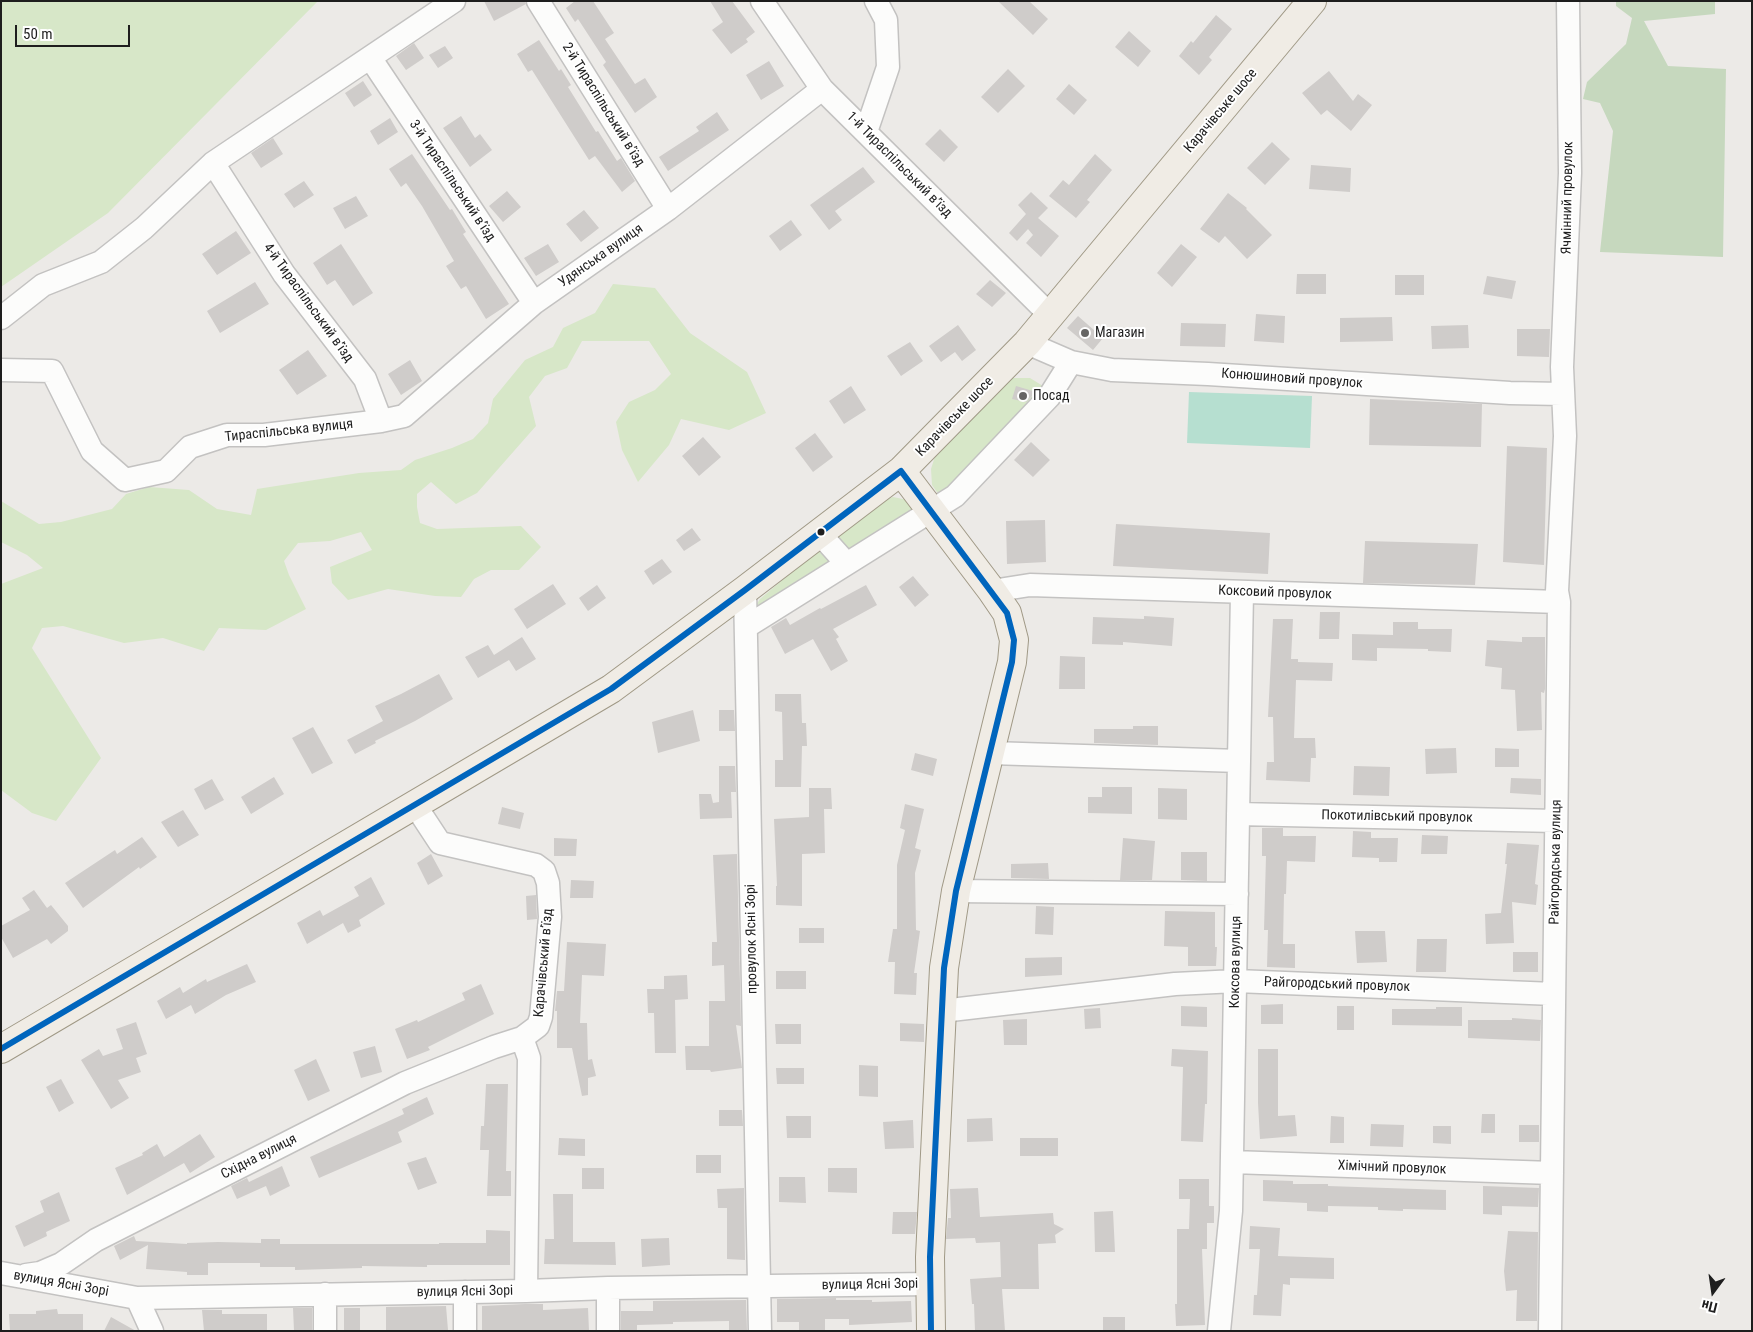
<!DOCTYPE html>
<meta charset="utf-8">
<style>
body{margin:0}
#map{position:relative;width:1753px;height:1332px;overflow:hidden;background:#eceae7;font-family:"Roboto Condensed",sans-serif}
canvas{display:block}
.frame{position:absolute;inset:0;border:2px solid #1e1e1e;pointer-events:none}
.north{position:absolute;left:1688px;top:1267px;width:50px;height:50px;-webkit-text-stroke:4px #fff;paint-order:stroke;rotate:194deg;font-size:14px;font-weight:700;line-height:20px;text-align:center;color:#1e1e1e}
.north::after{content:'';display:block;margin:auto;width:18px;height:22px;background:#1e1e1e;clip-path:polygon(50% 0,100% 100%,50% 72%,0 100%)}
.scale{position:absolute;left:15px;top:25px;width:115px;height:22px;box-sizing:border-box;border:2px solid #1e1e1e;border-top:0;padding-left:6px;font-size:15px;line-height:18px;white-space:nowrap;color:#1e1e1e;-webkit-text-stroke:4px #fff;paint-order:stroke}
</style>
<div id="map">
<canvas width="1753" height="1332"></canvas>
<div class="frame"></div>
<div class="north">Пн</div>
<div class="scale">50 m</div>
</div>
<script>
const context = document.querySelector('canvas').getContext('2d');
context.lineJoin = 'round';
function fillPath(path, color) { context.fillStyle = color; context.fill(path, 'evenodd'); }
const toPath = rows => new Path2D(rows.map(r => 'M' + r).join(''));
function trace(path, color, width, dash) { context.strokeStyle = color; context.lineWidth = width; context.lineCap = dash ? 'butt' : 'round'; context.setLineDash(dash || []); context.stroke(path); }
function write(font, color, halo, rows, align = 'center') {
  context.font = font + ' "Roboto Condensed",sans-serif'; context.lineWidth = 4; context.setLineDash([]); context.textBaseline = 'middle'; context.strokeStyle = halo; context.fillStyle = color; for (const [text, x, y, turn = 0] of rows) {
    context.save(); context.translate(x, y); context.rotate((+turn || 0) * Math.PI / 180); context.textAlign = isNaN(turn) ? turn : align; if (halo) context.strokeText(text, 0, 0); context.fillText(text, 0, 0); context.restore();
  }
}
fillPath(toPath([
 [1,1,318,1,108,213,1,287],
 [613,284,655,288,690,333,747,372,766,413,729,430,681,419,669,445,638,482,622,450,616,422,629,402,655,390,671,374,649,341,582,341,567,368,545,376,529,397,536,426,477,493,456,504,431,482,417,494,417,507,420,523,437,529,521,526,541,547,519,570,491,570,474,579,461,597,435,596,388,589,348,600,332,583,330,567,372,550,361,532,330,541,298,543,284,561,289,575,306,609,266,630,219,628,204,651,163,638,124,643,63,626,42,628,32,648,101,758,56,821,32,813,1,790,1,584,43,568,27,555,1,542,1,501,39,524,61,522,112,509,126,494,149,487,189,490,217,509,251,515,257,489,359,473,401,470,415,460,452,448,473,439,488,423,493,399,525,360,553,347,563,328,595,313],
 [1010,378,1030,378,1043,386,1042,399,941,498,932,485,931,469,936,453],
 [893,497,908,500,920,511,843,554,835,545,839,536,850,524,880,502],
 [819,549,838,564,753,610,760,599]
]), '#d7e7c8');
fillPath(toPath([
 [1616,1,1715,1,1715,14,1644,21,1668,66,1726,69,1723,257,1600,252,1613,131,1600,103,1583,99,1587,82,1626,44,1632,18,1616,6]
]), '#c6d8be');
fillPath(toPath([
 [1189,392,1312,396,1310,448,1187,443]
]), '#b6dfd0');
fillPath(toPath([
 [484,1,525,1,526,4,494,21],
 [575,1,593,1,614,33,605,39,635,84,645,78,657,97,635,113,603,65,606,62,578,19,575,22,566,8],
 [710,1,732,1,755,32,746,39,748,42,731,54,712,30,723,22],
 [998,1,1029,1,1048,19,1033,35],
 [1216,15,1232,29,1209,57,1212,60,1199,75,1179,56,1191,41,1193,43],
 [1129,31,1151,51,1138,67,1115,47],
 [539,40,559,71,561,69,571,85,568,87,596,132,598,131,617,161,621,158,635,181,622,192,595,156,589,160,532,70,528,72,517,54],
 [414,43,424,58,406,70,396,56],
 [445,46,453,58,438,68,429,55],
 [769,61,784,86,761,100,746,75],
 [1008,69,1025,86,998,113,981,97],
 [1329,71,1353,101,1358,94,1372,105,1351,131,1327,110,1321,115,1302,93],
 [363,81,372,95,354,107,345,93],
 [1069,84,1087,100,1074,115,1056,99],
 [717,112,729,130,668,171,659,157,699,131,696,127],
 [461,116,475,138,480,134,492,150,470,167,443,128],
 [390,118,398,132,378,145,370,131],
 [940,129,958,147,944,162,925,144],
 [273,138,283,154,261,168,251,153],
 [1272,142,1290,159,1265,185,1247,168],
 [412,154,450,210,452,209,466,232,463,234,509,304,486,319,466,286,461,289,446,266,454,261,422,206,406,183,401,187,389,169],
 [1095,154,1112,170,1087,200,1090,202,1076,218,1049,196,1063,180,1069,185],
 [1311,165,1351,168,1350,192,1309,189],
 [863,167,875,182,835,211,842,220,829,230,810,205],
 [304,181,314,195,294,208,284,194],
 [507,191,521,207,503,222,489,206],
 [1031,192,1048,208,1038,218,1059,236,1041,257,1026,243,1033,235,1028,229,1017,241,1009,233,1026,214,1018,205],
 [1228,193,1247,208,1246,209,1272,235,1247,259,1225,236,1219,243,1200,229],
 [356,196,368,216,345,229,333,208],
 [584,210,599,228,581,242,566,224],
 [791,220,802,235,780,251,769,236],
 [236,231,251,253,217,275,202,254],
 [341,244,373,293,353,306,335,280,327,285,313,263],
 [548,244,559,262,536,276,524,258],
 [1181,244,1197,257,1172,287,1157,273],
 [1297,274,1326,274,1326,294,1296,294],
 [1395,275,1424,275,1424,295,1395,295],
 [1487,276,1516,281,1512,299,1483,294],
 [990,280,1006,293,992,307,976,294],
 [255,282,269,304,220,333,207,311],
 [1256,314,1285,316,1284,343,1254,341],
 [1078,316,1103,338,1093,350,1067,328],
 [1392,317,1393,341,1340,342,1340,318],
 [1181,323,1226,324,1225,347,1180,346],
 [958,325,976,350,962,361,955,352,941,362,929,346],
 [1468,325,1469,348,1432,349,1431,326],
 [1517,329,1550,329,1549,357,1517,356],
 [910,342,923,361,901,376,887,356],
 [308,350,327,376,297,395,279,370],
 [410,360,422,381,401,395,388,374],
 [851,386,866,410,844,424,829,401],
 [1016,386,1033,391,1032,396,1026,402,1012,399],
 [1370,399,1482,404,1481,447,1369,445],
 [815,433,833,457,813,472,795,448],
 [703,437,721,457,699,476,682,456],
 [1031,442,1050,460,1033,477,1014,460],
 [1507,446,1547,448,1544,565,1503,562],
 [1045,520,1046,562,1007,564,1006,521],
 [1116,524,1270,533,1268,574,1113,566],
 [692,528,701,540,684,551,676,540],
 [1365,541,1478,544,1475,585,1363,583],
 [662,559,672,572,653,585,644,571],
 [913,576,929,595,915,607,899,587],
 [553,584,566,604,527,629,514,609],
 [597,585,606,598,588,611,579,598],
 [866,585,877,605,833,629,839,637,836,639,848,661,831,671,813,639,785,654,771,627,786,618,790,625,820,608,821,609],
 [1320,612,1340,612,1339,639,1319,639],
 [1144,616,1174,618,1172,646,1123,642,1123,645,1092,644,1093,617,1144,619],
 [1273,619,1293,619,1291,659,1298,659,1298,662,1333,663,1332,681,1296,680,1294,738,1315,738,1316,758,1311,758,1310,782,1266,780,1267,762,1274,762,1273,717,1268,717],
 [1393,622,1418,622,1418,629,1452,629,1451,652,1428,651,1428,649,1377,648,1377,661,1352,660,1352,634,1393,635],
 [522,637,536,659,516,671,509,660,478,678,465,657,488,645,494,655],
 [1522,637,1545,637,1545,689,1544,693,1541,692,1542,730,1517,731,1515,690,1501,689,1502,668,1485,666,1487,640,1522,642],
 [1060,656,1085,657,1085,689,1059,689],
 [439,674,453,699,415,721,375,741,376,743,355,754,347,740,383,721,375,706,401,694],
 [775,694,801,694,802,723,806,723,807,746,802,746,801,787,775,787,775,760,783,760,782,712,775,711],
 [693,710,700,741,658,753,652,722],
 [719,710,734,710,735,731,719,731],
 [1133,726,1158,726,1158,745,1094,743,1094,729,1133,729],
 [313,727,333,763,312,774,292,738],
 [1456,748,1457,773,1426,774,1425,749],
 [1495,748,1519,749,1519,767,1495,767],
 [915,753,937,759,933,776,911,770],
 [719,766,735,766,736,792,731,792,732,818,700,819,699,794,711,794,713,803,719,802],
 [1354,766,1390,767,1389,796,1353,795],
 [274,777,284,794,251,814,241,797],
 [1511,778,1541,779,1541,795,1510,793],
 [212,779,224,800,205,810,194,789],
 [1102,787,1132,787,1132,814,1088,813,1088,797,1102,797],
 [809,788,831,788,832,809,824,809,825,853,802,854,802,906,776,905,776,886,777,886,774,819,809,817],
 [1158,788,1187,789,1187,820,1158,819],
 [905,804,924,809,915,848,921,850,915,873,916,930,920,931,914,973,917,973,916,995,894,994,895,962,888,962,893,929,897,929,897,865,905,830,900,828],
 [502,807,524,813,520,829,498,824],
 [183,810,199,835,178,847,161,822],
 [1262,828,1283,828,1283,836,1316,836,1315,862,1287,861,1286,894,1284,894,1283,944,1295,944,1295,968,1267,967,1268,930,1264,930,1266,856,1262,856],
 [1353,831,1371,832,1371,838,1398,838,1397,862,1379,862,1379,858,1352,857],
 [1422,835,1448,836,1447,854,1421,854],
 [142,837,157,857,140,869,139,867,83,908,65,883,115,850,117,854],
 [554,838,577,839,576,856,554,856],
 [1123,838,1155,841,1152,880,1120,880],
 [1507,843,1539,845,1535,884,1538,885,1536,905,1512,902,1514,943,1486,944,1485,914,1501,913,1507,864,1505,864],
 [1181,852,1207,852,1207,881,1181,880],
 [431,854,443,876,428,885,417,863],
 [737,854,741,1026,736,1025,742,1068,711,1072,710,1070,686,1070,685,1046,709,1046,709,1001,725,1001,724,965,712,966,712,942,717,942,713,855],
 [1048,863,1049,879,1011,878,1011,864],
 [371,877,385,904,359,920,361,926,348,933,343,923,307,944,297,923,320,910,323,916,359,896,354,887],
 [571,880,594,881,593,898,570,898],
 [34,890,47,908,51,905,68,926,68,931,51,944,47,939,13,958,1,937,1,926,30,910,22,898],
 [536,895,537,919,527,920,526,896],
 [1036,906,1054,907,1053,935,1035,934],
 [1165,911,1215,912,1215,947,1217,947,1216,966,1188,966,1188,947,1164,946],
 [799,928,824,928,824,943,799,943],
 [1355,931,1385,931,1387,962,1357,963],
 [1417,939,1447,939,1446,972,1416,972],
 [567,942,606,944,604,976,582,975,580,1023,587,1023,588,1060,592,1059,596,1076,588,1078,588,1095,582,1096,572,1048,557,1048,557,1011,555,1011,557,991,564,991],
 [1513,952,1538,952,1538,972,1513,972],
 [1062,957,1062,975,1025,977,1025,958],
 [247,964,256,982,226,995,195,1014,191,1005,166,1019,157,1001,180,987,183,993,206,979,207,982],
 [776,971,806,971,806,989,776,989],
 [687,975,688,999,675,1000,676,1053,655,1053,654,1013,648,1013,647,989,664,989,664,976],
 [481,984,494,1014,428,1047,430,1050,407,1059,395,1029,417,1020,418,1022,465,1000,462,993],
 [1283,1004,1283,1024,1261,1024,1261,1005],
 [1181,1006,1207,1007,1207,1027,1181,1026],
 [1337,1006,1354,1006,1354,1030,1337,1030],
 [1436,1007,1462,1007,1462,1026,1392,1025,1392,1009,1436,1009],
 [1100,1008,1101,1028,1085,1029,1084,1009],
 [1512,1018,1541,1020,1540,1041,1468,1038,1468,1020,1512,1020],
 [1027,1019,1027,1045,1004,1045,1003,1020],
 [136,1022,147,1054,136,1058,141,1072,118,1080,129,1098,111,1109,81,1060,99,1049,103,1056,123,1049,116,1029],
 [900,1023,924,1024,924,1042,900,1041],
 [775,1024,801,1024,801,1044,776,1044],
 [375,1046,382,1072,361,1078,353,1052],
 [1172,1049,1208,1051,1207,1104,1205,1104,1203,1142,1181,1141,1183,1067,1171,1066],
 [1258,1049,1278,1049,1278,1116,1295,1115,1297,1136,1260,1139,1258,1103],
 [316,1059,330,1091,308,1101,294,1070],
 [859,1065,878,1066,878,1097,859,1096],
 [776,1068,804,1068,804,1084,777,1084],
 [61,1079,74,1103,59,1112,46,1087],
 [486,1084,508,1084,506,1171,511,1171,511,1196,487,1196,489,1150,480,1150,481,1126,484,1126],
 [427,1097,434,1114,398,1132,402,1142,319,1178,310,1157,404,1114,402,1109],
 [719,1110,742,1110,743,1126,719,1126],
 [1482,1114,1495,1114,1495,1133,1481,1133],
 [786,1116,811,1116,811,1138,787,1138],
 [1331,1116,1344,1117,1344,1143,1330,1143],
 [992,1118,993,1141,967,1142,967,1119],
 [913,1120,914,1148,885,1149,883,1122],
 [1371,1124,1404,1125,1403,1147,1370,1146],
 [1519,1125,1539,1125,1539,1142,1519,1142],
 [1433,1126,1451,1126,1451,1144,1433,1143],
 [200,1134,215,1157,190,1173,184,1163,127,1195,115,1168,143,1155,142,1153,157,1144,164,1157],
 [559,1138,585,1139,585,1156,558,1155],
 [1020,1138,1058,1138,1058,1156,1020,1156],
 [696,1155,721,1155,721,1173,696,1173],
 [426,1157,437,1183,418,1190,407,1163],
 [282,1166,290,1186,270,1196,266,1186,237,1199,231,1186,247,1178,249,1182],
 [582,1168,604,1168,604,1189,582,1189],
 [828,1168,857,1168,857,1193,828,1192],
 [779,1177,805,1177,806,1203,779,1202],
 [1179,1179,1209,1179,1209,1206,1214,1206,1214,1223,1207,1223,1207,1249,1202,1249,1205,1325,1176,1326,1175,1304,1177,1304,1177,1229,1189,1229,1190,1199,1179,1199],
 [1263,1180,1293,1181,1293,1184,1328,1184,1328,1186,1446,1190,1446,1210,1403,1209,1403,1211,1378,1210,1378,1207,1328,1206,1328,1212,1307,1211,1307,1203,1263,1201],
 [1483,1186,1539,1188,1538,1207,1502,1206,1502,1215,1483,1214],
 [744,1188,745,1260,727,1259,727,1208,718,1208,717,1189],
 [978,1188,980,1217,1053,1213,1054,1224,1064,1229,1055,1235,1056,1243,1038,1244,1039,1289,1002,1289,1005,1331,975,1331,974,1304,972,1304,970,1279,1001,1277,1000,1242,976,1243,975,1238,946,1239,948,1218,951,1218,950,1189],
 [59,1192,70,1221,46,1232,47,1236,24,1247,15,1226,44,1212,40,1201],
 [553,1194,573,1194,573,1242,615,1242,616,1265,544,1264,545,1239,554,1239],
 [1113,1211,1115,1252,1095,1252,1094,1212],
 [893,1212,917,1212,915,1234,892,1234],
 [1250,1226,1280,1228,1278,1256,1334,1258,1334,1279,1290,1278,1290,1285,1283,1284,1281,1316,1253,1315,1254,1295,1257,1295,1260,1249,1249,1249],
 [486,1230,510,1231,510,1265,427,1265,427,1267,362,1266,362,1268,295,1270,295,1267,260,1267,260,1263,208,1263,208,1275,187,1275,187,1272,146,1269,148,1245,120,1260,114,1246,134,1236,136,1241,187,1244,187,1243,218,1242,261,1243,261,1239,280,1239,280,1244,439,1244,439,1243,486,1243],
 [1508,1231,1538,1232,1537,1321,1516,1321,1517,1290,1506,1291,1504,1271],
 [669,1238,670,1265,642,1267,641,1239],
 [836,1298,836,1300,872,1300,872,1302,911,1301,912,1322,849,1325,849,1319,825,1319,825,1331,799,1331,799,1322,777,1322,777,1299],
 [746,1300,747,1331,729,1331,729,1321,673,1322,673,1324,637,1325,637,1331,621,1331,621,1311,653,1311,653,1301],
 [525,1304,543,1304,543,1310,588,1308,589,1331,482,1331,482,1306],
 [446,1306,448,1330,386,1331,386,1307],
 [293,1308,312,1308,312,1331,294,1331],
 [344,1308,360,1308,360,1331,344,1331],
 [57,1309,58,1314,83,1314,83,1331,10,1331,9,1314,36,1314,36,1311],
 [202,1310,222,1310,222,1314,267,1314,267,1331,204,1331],
 [111,1317,136,1331,104,1331],
 [1103,1317,1125,1317,1125,1331,1103,1331]
]), '#cfccca');
const minor = toPath([
 [538,1,668,209],
 [762,1,822,89,1051,316],
 [371,59,534,303],
 [866,132,888,67,886,20,876,1],
 [213,163,284,274,365,379,381,421],
 [1,318,43,285,101,262,144,228,213,163,454,1],
 [1027,343,1071,362,1112,370,1208,374,1510,393,1562,394],
 [1,370,52,371,92,451,125,480,166,471,190,447,227,435,264,435,381,421,404,416,534,303,668,209,822,89],
 [820,534,846,563],
 [745,590,760,1331],
 [992,591,1030,585,1559,602],
 [746,627,955,496,1049,397,1071,362],
 [991,753,1239,761],
 [415,805,440,843,536,865,544,871,548,883,550,917,541,1017,538,1026,522,1038,529,1058,526,1291],
 [1238,814,1556,821],
 [956,891,1237,894],
 [942,1011,1175,984,1236,981,1554,994],
 [1232,1162,1552,1173],
 [1,1273,137,1298,526,1291,608,1288,931,1284],
 [26,1275,40,1273,61,1264,96,1240,405,1083,494,1047,522,1038],
 [465,1292,465,1331],
 [137,1298,152,1331],
 [325,1331,325,1294],
 [608,1331,608,1288],
 [1219,1331,1231,1211,1242,592],
 [1550,1331,1559,602,1557,591,1565,436,1562,367,1570,173,1568,1]
]);
const major = toPath([
 [901,471,992,591,1007,613,1014,640,1012,662,956,891,944,968,930,1257,931,1331],
 [1,1049,611,689,745,590,901,471,1027,343,1312,1]
]);
trace(minor, '#c3c2c1', 25);
trace(major, '#a09986', 30);
trace(minor, '#fcfcfb', 22);
trace(major, '#f0ece5', 28);
trace(toPath([
 [1,1049,611,689,745,590,901,471,1007,613,1014,640,1012,662,956,891,944,968,930,1257,931,1331]
]), '#0065bd', 6);
for (const [x, y, r, color] of [
 [1085,333,5,"#666564"],
 [1023,396,5,"#666564"],
 [821,532,4.5,"#1e1e1e"]
]) { const dot = new Path2D(); dot.arc(x, y, r, 0, 2 * Math.PI); context.fillStyle = color; context.fill(dot); trace(dot, '#fff', 2); }
write('14px', '#1e1e1e', '#fff', [
 ["2-й Тираспільський в’їзд",603,105,58],
 ["Карачівське шосе",1221,111,-50],
 ["1-й Тираспільський в’їзд",899,165,45],
 ["3-й Тираспільський в’їзд",452,181,56],
 ["Ячмінний провулок",1568,198,-89],
 ["Удянська вулиця",601,256,-35],
 ["4-й Тираспільський в’їзд",308,303,54],
 ["Конюшиновий провулок",1292,379,4],
 ["Карачівське шосе",955,417,-46],
 ["Тираспільська вулиця",289,431,-6],
 ["Коксовий провулок",1275,593,2],
 ["Покотилівський провулок",1397,817,1],
 ["Райгородська вулиця",1556,862,-89],
 ["провулок Ясні Зорі",752,939,-91],
 ["Коксова вулиця",1236,962,-89],
 ["Карачівський в’їзд",544,963,-85],
 ["Райгородський провулок",1337,985,2],
 ["Східна вулиця",259,1157,-27],
 ["Хімічний провулок",1392,1168,2],
 ["вулиця Ясні Зорі",61,1284,10],
 ["вулиця Ясні Зорі",870,1285,-1],
 ["вулиця Ясні Зорі",465,1292,-1]
]);
write('14px', '#1e1e1e', '#fff', [
 ["Магазин",1095,333],
 ["Посад",1033,396]
], 'left');
</script>
